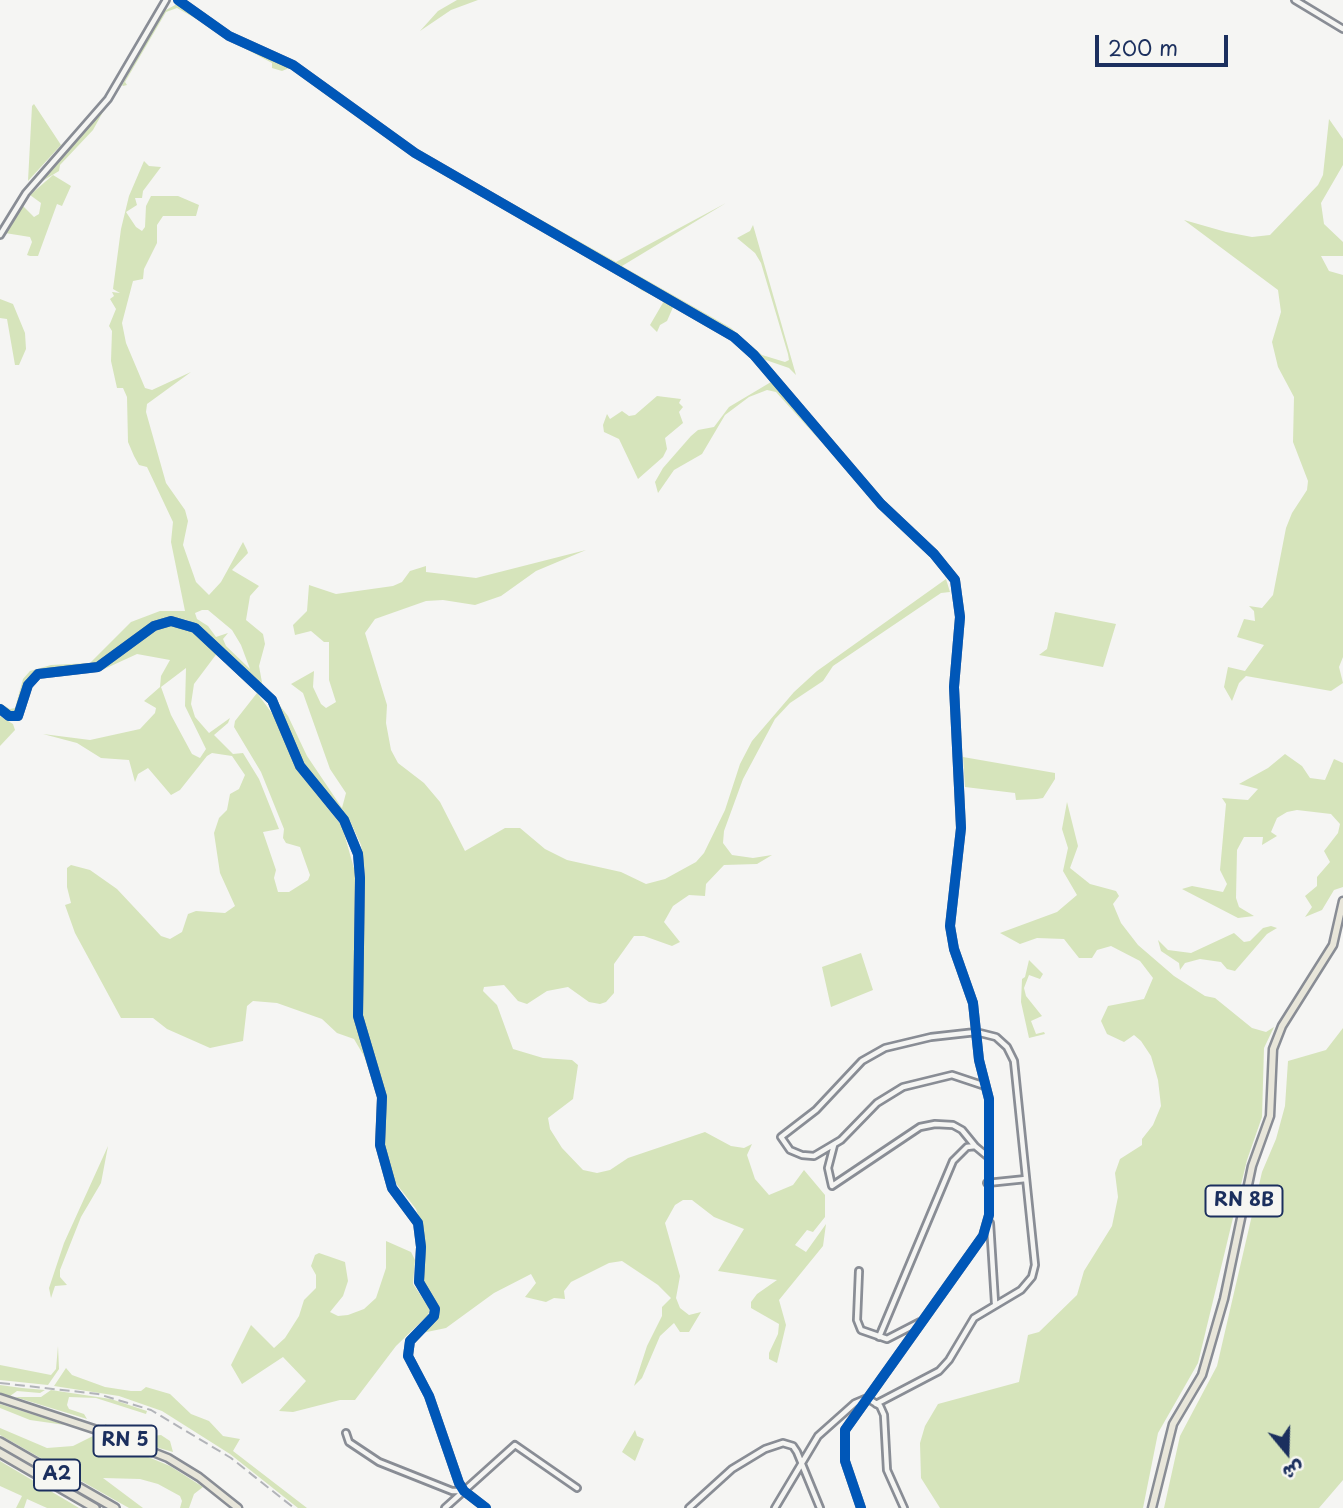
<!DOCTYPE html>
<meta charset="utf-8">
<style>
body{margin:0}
#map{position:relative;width:1343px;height:1508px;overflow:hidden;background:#f5f5f3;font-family:"Playpen Sans","Playpen Sans Arabic",sans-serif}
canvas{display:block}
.north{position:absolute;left:1252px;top:1417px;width:70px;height:70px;-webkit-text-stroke:5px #f6f6f2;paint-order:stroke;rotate:161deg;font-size:19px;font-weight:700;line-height:28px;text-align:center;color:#1b2f5e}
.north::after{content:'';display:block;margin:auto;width:24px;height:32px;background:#1b2f5e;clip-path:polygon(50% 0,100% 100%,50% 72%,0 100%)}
.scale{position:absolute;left:1095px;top:35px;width:133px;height:32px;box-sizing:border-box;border:4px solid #1b2f5e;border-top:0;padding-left:9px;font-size:21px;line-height:24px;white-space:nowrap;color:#1b2f5e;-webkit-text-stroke:5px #f6f6f2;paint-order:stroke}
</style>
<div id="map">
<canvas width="1343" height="1508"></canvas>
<div class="north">ش</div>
<div class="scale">200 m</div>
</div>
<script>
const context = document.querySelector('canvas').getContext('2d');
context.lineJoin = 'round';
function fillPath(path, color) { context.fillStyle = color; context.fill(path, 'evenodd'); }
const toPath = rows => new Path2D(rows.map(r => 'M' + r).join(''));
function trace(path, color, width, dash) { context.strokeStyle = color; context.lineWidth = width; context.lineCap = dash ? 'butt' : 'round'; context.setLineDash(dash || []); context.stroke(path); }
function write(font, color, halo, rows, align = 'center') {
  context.font = font + ' "Playpen Sans",sans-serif'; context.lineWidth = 7; context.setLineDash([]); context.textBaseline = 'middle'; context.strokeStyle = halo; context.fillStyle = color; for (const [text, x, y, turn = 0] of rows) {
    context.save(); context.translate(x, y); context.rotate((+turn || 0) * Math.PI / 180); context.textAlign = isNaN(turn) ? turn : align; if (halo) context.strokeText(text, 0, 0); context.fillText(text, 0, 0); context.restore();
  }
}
fillPath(toPath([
 [457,0,478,0,451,10,420,31,438,11],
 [177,4,207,25,177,8,166,12,125,82,127,85,123,86,122,85,164,11],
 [231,41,266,57,289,68,282,71,272,68,272,63],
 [34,104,61,145,28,181,32,106],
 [104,110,93,130,60,165,59,171,36,185],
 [1329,119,1343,139,1343,165,1321,203,1324,224,1343,242,1343,256,1321,256,1329,271,1343,275,1343,657,1339,667,1343,683,1331,691,1246,676,1239,683,1232,701,1224,687,1228,667,1245,671,1264,645,1237,637,1244,619,1255,621,1254,611,1249,606,1262,608,1273,595,1286,528,1292,513,1307,490,1308,481,1293,442,1294,397,1278,367,1272,342,1281,312,1278,290,1184,220,1226,232,1252,237,1270,235,1318,185,1323,175],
 [144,161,149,166,161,167,143,191,142,198,135,198,137,205,126,212,136,227,142,231,145,227,146,206,151,196,178,196,199,205,196,216,163,216,157,225,157,243,144,269,143,279,133,281,122,323,126,343,145,388,152,390,191,372,147,404,146,412,166,483,185,510,188,521,183,545,196,582,209,595,221,582,243,542,247,550,248,553,232,570,259,586,250,596,246,620,263,634,265,644,259,666,263,688,201,628,187,620,171,617,153,624,94,665,44,669,31,675,25,684,17,712,11,713,0,703,10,709,15,708,23,679,30,671,51,665,90,663,131,622,160,611,185,611,171,542,173,522,147,467,139,465,134,456,128,442,127,397,123,388,117,388,111,361,112,331,109,326,116,309,110,299,114,296,112,292,120,293,113,289,121,229,129,196],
 [202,610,208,610,232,630,241,645,250,669,226,646,223,639,228,633,216,637,208,626,197,619,195,613],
 [437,161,616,262,726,203,622,266,731,328,762,355,785,362,789,360,788,354,761,263,755,253,737,238,750,231,753,225,796,375,789,368,760,358,735,335,658,288],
 [53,175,71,186,62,206,57,204,38,256,30,256,27,255,32,242,30,237,5,233,22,205,34,217,39,214,41,203,30,195],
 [625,277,674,305,667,321,660,325,657,332,650,325,664,301,641,290],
 [0,299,13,304,25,333,26,349,19,365,15,365,7,319,0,318],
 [771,382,823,444,776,392,767,390,749,397,725,415,702,454,674,470,658,493,655,482,663,468,691,436,698,430,714,427,729,407],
 [657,396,681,399,679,403,683,407,679,412,683,423,665,438,667,449,663,457,638,479,619,439,604,432,603,425,607,414,610,419,622,411,629,416,635,415],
 [586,550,536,571,501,596,475,605,443,600,426,601,375,619,365,633,387,705,386,723,391,750,398,763,424,783,440,802,465,851,505,828,520,828,545,849,567,860,621,872,646,884,665,879,696,862,704,853,725,810,740,764,752,741,794,692,817,671,946,579,950,592,941,593,833,666,823,681,790,703,775,719,743,779,724,831,723,843,732,855,753,858,772,855,757,864,724,865,706,884,705,896,689,895,673,906,664,922,680,942,672,946,644,936,634,936,614,964,614,993,606,1002,600,1004,589,1002,568,987,547,991,527,1004,518,1001,504,985,484,987,483,991,497,1005,513,1049,543,1058,572,1060,578,1065,573,1099,548,1118,550,1129,562,1148,583,1170,597,1173,610,1170,628,1158,705,1132,731,1146,744,1148,752,1144,747,1155,755,1179,769,1195,793,1185,804,1170,825,1195,825,1217,813,1232,807,1230,795,1245,806,1252,826,1224,823,1246,779,1300,786,1325,777,1363,769,1359,769,1353,778,1334,779,1324,751,1308,751,1302,757,1294,777,1280,718,1271,744,1229,714,1217,692,1200,683,1200,675,1205,665,1223,680,1276,676,1298,680,1308,689,1315,701,1312,689,1332,680,1332,674,1323,660,1336,642,1378,634,1386,647,1346,662,1316,662,1307,671,1298,658,1285,622,1261,609,1263,571,1282,564,1291,565,1299,554,1298,546,1302,525,1297,536,1283,531,1274,494,1293,446,1328,422,1333,435,1321,439,1311,423,1282,424,1231,416,1209,391,1177,383,1143,384,1090,361,1014,365,873,361,845,350,821,303,763,273,697,288,716,307,756,342,808,346,793,330,769,303,693,291,684,314,671,313,687,321,704,326,708,336,702,329,680,329,642,324,642,311,631,295,635,293,625,307,611,309,585,336,594,393,586,402,582,410,571,426,566,426,572,476,578],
 [1055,612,1116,624,1103,667,1039,655,1047,649],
 [179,624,192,630,218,652,194,684,191,704,195,717,209,733,230,718,228,723,214,735,233,754,243,753,259,779,279,829,263,832,276,870,274,878,278,892,289,892,308,880,310,875,300,847,286,843,283,838,284,829,261,772,234,727,235,721,257,693,277,720,295,767,342,826,355,872,354,1017,378,1097,364,1056,354,1039,337,1033,322,1019,277,1003,253,1001,247,1006,243,1041,210,1048,167,1029,153,1018,121,1018,75,933,65,905,71,903,67,887,67,868,71,865,90,870,117,889,161,936,170,939,182,932,188,914,196,911,225,913,235,906,220,873,214,833,219,818,227,810,230,794,239,789,245,775,232,756,212,753,207,756,180,790,171,795,148,768,138,774,135,782,129,760,101,758,77,743,43,734,90,740,140,729,155,713,156,708,144,701,160,687,161,676,170,660,137,654,100,671,161,626],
 [186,668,185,706,206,749,200,758,192,754,171,715,161,687],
 [0,716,13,724,15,730,0,746],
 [1285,754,1302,766,1310,778,1325,780,1334,759,1343,763,1343,887,1334,890,1322,910,1305,917,1312,907,1305,896,1317,886,1317,877,1330,862,1324,851,1338,833,1340,824,1331,814,1297,810,1287,812,1277,818,1271,832,1277,836,1262,845,1263,837,1244,837,1237,850,1236,898,1239,907,1254,916,1238,918,1182,889,1192,886,1223,892,1227,884,1220,870,1226,804,1222,798,1248,800,1258,789,1239,784,1268,768],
 [963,757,1055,773,1055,779,1043,798,1037,799,1016,800,1015,793,965,787],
 [1067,802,1078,846,1070,868,1090,884,1116,891,1119,896,1113,904,1121,923,1138,945,1174,976,1205,996,1215,998,1252,1028,1266,1032,1274,1027,1264,1048,1262,1117,1247,1160,1198,1363,1158,1433,1143,1508,940,1508,921,1478,920,1443,925,1426,938,1404,1019,1382,1028,1335,1039,1332,1077,1295,1084,1271,1112,1226,1118,1197,1115,1173,1120,1159,1142,1145,1142,1139,1153,1125,1161,1106,1158,1080,1151,1056,1141,1041,1134,1035,1124,1042,1107,1034,1101,1021,1108,1006,1144,999,1153,978,1140,961,1111,946,1097,950,1092,958,1079,958,1064,939,1037,938,1020,944,1000,933,1057,912,1077,895,1063,871,1068,848,1062,829],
 [1271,926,1277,928,1267,934,1235,971,1227,969,1221,962,1200,959,1185,963,1180,970,1179,963,1161,951,1158,940,1168,950,1191,953,1234,933,1244,942,1250,941,1263,928],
 [861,953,873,990,831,1007,822,967],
 [1029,960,1043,974,1040,979,1029,975,1024,988,1026,996,1042,1016,1031,1021,1036,1034,1044,1032,1045,1034,1029,1038,1021,1002,1022,979,1025,977],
 [1343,1028,1343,1480,1319,1508,1164,1508,1180,1436,1217,1366,1262,1172,1276,1139,1285,1106,1288,1061,1326,1050],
 [108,1146,101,1183,81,1217,60,1270,60,1277,67,1285,55,1286,51,1298,49,1288,64,1243],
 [386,1241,411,1252,415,1260,413,1284,430,1309,428,1315,396,1346,355,1400,340,1400,293,1412,279,1411,306,1381,283,1357,242,1384,231,1365,251,1325,274,1348,285,1338,299,1316,304,1300,316,1288,316,1275,311,1266,315,1255,319,1253,345,1262,348,1281,343,1296,330,1312,338,1316,348,1315,364,1309,376,1298,386,1268],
 [58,1346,59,1369,48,1385,0,1380,0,1365,51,1375,56,1369],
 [66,1368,72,1375,105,1387,131,1391,141,1391,146,1387,170,1394,191,1414,209,1421,223,1436,240,1439,233,1451,307,1508,298,1508,230,1454,162,1411,119,1396,54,1386],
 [0,1385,22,1388,45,1390,40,1393,17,1391,10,1396,0,1393],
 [51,1390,111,1399,147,1411,146,1414,96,1398,69,1397,67,1405,69,1409,84,1414,87,1419,15,1397,41,1397],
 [0,1404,47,1419,65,1425,30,1420,0,1408],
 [105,1424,137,1438,161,1435,170,1441,173,1452,152,1446,106,1427],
 [0,1428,47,1448,73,1446,95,1435,170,1466,203,1487,194,1494,189,1508,180,1508,182,1501,180,1496,158,1484,140,1479,103,1478,143,1508,129,1508,0,1435],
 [635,1430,637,1436,644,1439,635,1461,622,1452],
 [0,1461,69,1502,79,1508,47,1508,27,1499,24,1508,16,1508,22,1496,0,1486]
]), '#d6e4bb');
const minor = toPath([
 [178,0,229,36,293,65,415,153,734,337,754,355,881,504,934,554,955,580,960,617,954,687,961,828,950,926,954,949,973,1003,979,1060,989,1099,989,1215,983,1236,845,1430,845,1461,861,1508],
 [1295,0,1343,29],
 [0,235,26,193,108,99,166,0],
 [0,709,9,716,18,716,28,685,38,674,98,667,154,626,171,621,195,628,272,700,300,766,344,820,358,854,360,878,358,1016,382,1097,380,1145,392,1188,418,1223,421,1247,419,1282,435,1309,434,1316,410,1341,408,1356,429,1396,459,1483,464,1491,486,1508],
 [834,1145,828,1168,832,1186,920,1127,935,1124,953,1125,962,1130,975,1146],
 [987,1183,1026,1179],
 [990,1223,995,1303],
 [859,1271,857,1320,861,1330,887,1339,920,1322],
 [879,1337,953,1161,967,1147,975,1146,987,1156],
 [876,1404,939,1371,949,1360,974,1318,1021,1290,1032,1277,1035,1265,1014,1061,1007,1047,996,1037,976,1032,931,1037,885,1048,862,1061,816,1110,781,1137,790,1150,802,1155,814,1156,841,1140,877,1103,903,1087,952,1075,985,1086],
 [346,1433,349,1442,379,1462,452,1491,463,1491],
 [445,1508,515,1445,577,1488],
 [689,1508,732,1469,765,1449,783,1443,793,1446,797,1452,820,1508],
 [775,1508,818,1436,855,1403,867,1398,880,1406,884,1415,887,1470,904,1508]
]);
const major = toPath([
 [0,1398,100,1431,168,1458,199,1477,238,1508],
 [1152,1508,1173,1424,1202,1375,1224,1299,1252,1166,1270,1116,1273,1049,1282,1026,1333,945,1343,901]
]);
const highway = toPath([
 [0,1442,115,1508],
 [0,1453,95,1508]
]);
trace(minor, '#898d95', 10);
trace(major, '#898d95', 11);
trace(highway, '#898d95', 12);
trace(minor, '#f5f5f3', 4.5);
trace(major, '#e8e6da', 6);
trace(highway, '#e8e6da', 7);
trace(toPath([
 [0,1383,98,1394,151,1410,231,1458,294,1508]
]), '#b2b4b9', 2, [10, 5]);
trace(toPath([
 [178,0,229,36,293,65,415,153,734,337,754,355,881,504,934,554,955,580,960,617,954,687,961,828,950,926,954,949,973,1003,979,1060,989,1099,989,1215,983,1236,845,1430,845,1461,861,1508],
 [0,709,9,716,18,716,28,685,38,674,98,667,154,626,171,621,195,628,272,700,300,766,344,820,358,854,360,878,358,1016,382,1097,380,1145,392,1188,418,1223,421,1247,419,1282,435,1309,434,1316,410,1341,408,1356,429,1396,459,1483,464,1491,486,1508]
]), '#0057b8', 10);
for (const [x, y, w] of [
 [1244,1201,77],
 [125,1441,63],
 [57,1475,46]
]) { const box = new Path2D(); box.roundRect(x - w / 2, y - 15.5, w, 31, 5); context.fillStyle = '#f6f6f2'; context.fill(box); trace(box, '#1b2f5e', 2); }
write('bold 19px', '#1b2f5e', null, [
 ["RN 8B",1244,1201],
 ["RN 5",125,1441],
 ["A2",57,1475]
]);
</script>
